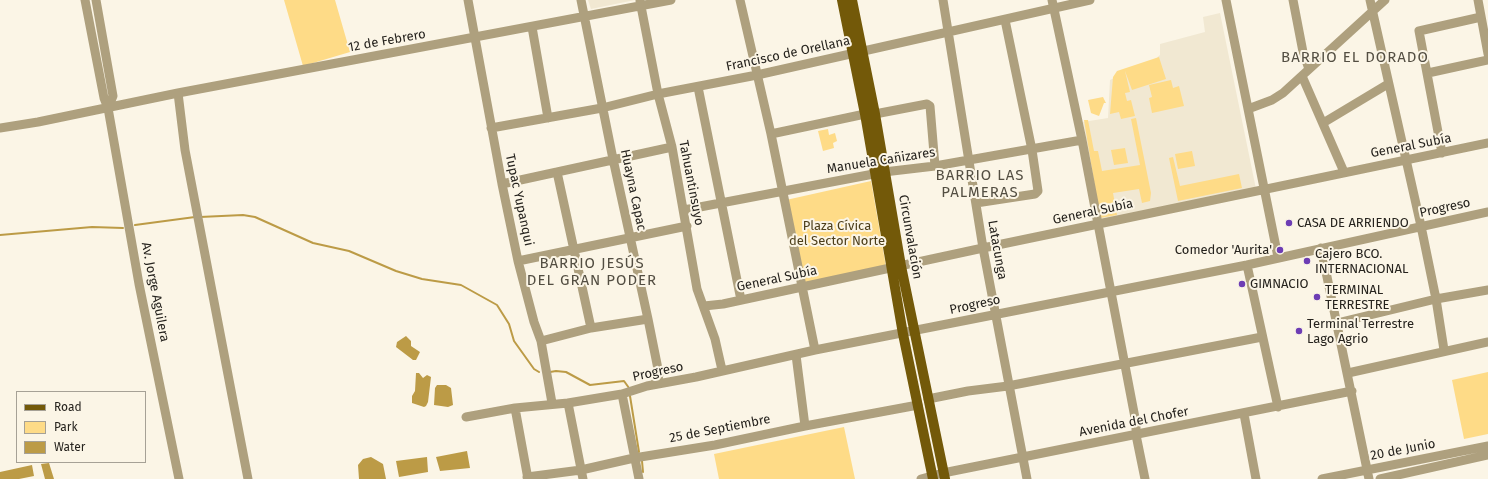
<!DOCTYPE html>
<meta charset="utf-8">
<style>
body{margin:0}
#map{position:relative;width:1488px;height:479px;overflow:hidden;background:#fbf5e6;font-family:"Fira Sans",sans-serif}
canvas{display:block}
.legend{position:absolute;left:16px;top:391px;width:130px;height:72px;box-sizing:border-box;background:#fbf5e6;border:1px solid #a6a196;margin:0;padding:5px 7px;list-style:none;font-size:12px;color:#26231e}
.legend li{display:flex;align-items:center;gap:8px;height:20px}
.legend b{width:20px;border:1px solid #a6a196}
</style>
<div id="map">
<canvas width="1488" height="479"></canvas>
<ul class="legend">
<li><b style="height:5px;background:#735909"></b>Road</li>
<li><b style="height:11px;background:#fedb87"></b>Park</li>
<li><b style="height:11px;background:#bc9b46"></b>Water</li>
</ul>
</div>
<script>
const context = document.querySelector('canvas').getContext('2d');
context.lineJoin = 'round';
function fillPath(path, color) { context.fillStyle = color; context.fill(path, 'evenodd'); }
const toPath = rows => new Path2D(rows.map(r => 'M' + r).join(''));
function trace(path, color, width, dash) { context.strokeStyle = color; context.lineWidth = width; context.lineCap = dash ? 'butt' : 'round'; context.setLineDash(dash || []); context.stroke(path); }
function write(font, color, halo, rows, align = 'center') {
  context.font = font + ' "Fira Sans",sans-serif'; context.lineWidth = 4; context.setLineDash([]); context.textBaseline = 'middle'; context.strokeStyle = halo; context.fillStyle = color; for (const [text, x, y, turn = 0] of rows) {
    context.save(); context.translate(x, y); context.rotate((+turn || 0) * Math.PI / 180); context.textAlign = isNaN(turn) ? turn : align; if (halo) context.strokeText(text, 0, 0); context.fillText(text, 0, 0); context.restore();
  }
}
fillPath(toPath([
 [588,0,635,0,591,9],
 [1220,13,1256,189,1102,222,1083,122,1108,118,1110,80,1142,64,1148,65,1160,55,1160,44,1205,32,1203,17]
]), '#f1e8d2');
fillPath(toPath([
 [284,0,335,0,350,52,303,66],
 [1159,57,1166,79,1132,90,1125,71,1130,92,1125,93,1127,101,1131,100,1135,116,1121,119,1119,112,1110,114,1113,77,1117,71],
 [1171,80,1173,88,1179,86,1184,106,1152,113,1149,98,1152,97,1149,85],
 [1103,97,1106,103,1104,103,1099,116,1091,113,1088,100],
 [1136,118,1151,193,1150,201,1142,203,1139,189,1113,193,1117,215,1100,218,1084,120,1088,120,1094,151,1098,151,1102,171,1140,165,1131,119],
 [828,129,829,135,835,133,837,141,833,143,834,148,823,151,818,131],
 [1125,148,1128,163,1114,165,1111,150],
 [1192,151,1195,166,1178,169,1175,154],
 [1173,157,1180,186,1239,174,1242,188,1178,201,1169,158],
 [871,181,886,267,804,286,786,200],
 [1488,372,1488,434,1464,439,1452,380],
 [844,427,855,479,719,479,714,454]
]), '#fedb87');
fillPath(toPath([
 [406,336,411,341,411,346,420,352,416,360,413,360,396,347,397,342],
 [416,373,419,373,423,378,427,375,431,377,428,402,426,406,424,407,412,403,412,396,415,391],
 [437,385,446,385,451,388,453,405,448,407,434,405,435,388],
 [467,451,470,468,440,471,436,457],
 [371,457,383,464,386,479,359,479,358,465,363,459],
 [427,457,428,472,399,477,396,461],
 [49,463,54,479,45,479,41,464],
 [32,465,34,476,19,479,0,479,0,472]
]), '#bc9b46');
trace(toPath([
 [200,217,243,215,255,217,313,243,349,251,396,271,422,279,461,285,497,305,509,324,514,341,534,369,539,372],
 [135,225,195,217],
 [0,235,92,227,123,228],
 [550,372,556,371,566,372,590,385,624,381,629,388],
 [630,396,639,452],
 [642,461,643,472]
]), '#bc9b46', 2);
trace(toPath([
 [85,0,104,98,108,108,139,284,179,479],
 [96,0,113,96,108,108],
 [468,0,502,184,518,261,534,322,541,341,552,403],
 [581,0,613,159,648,319,659,374,658,380,653,385],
 [740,0,771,134,815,350],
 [943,0,983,248,1027,479],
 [1052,0,1082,140,1136,423,1136,435,1145,479],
 [1226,0,1278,257],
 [1293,0,1303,52,1309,69],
 [1370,0,1421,226,1436,299,1444,350],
 [1478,0,1488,54],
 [640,1,658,94,672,147,697,289,715,339,722,370],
 [532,27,548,118],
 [1428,73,1488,60],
 [1302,76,1344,172],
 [698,87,741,300],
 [178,93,185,150,248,479],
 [1248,109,1272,100,1283,93,1385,0],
 [875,114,927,104,930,106,935,166],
 [1323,123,1388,84],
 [0,128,38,122,178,93,671,0],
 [491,128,602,108,658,94,757,75,1090,0],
 [771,134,865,114],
 [1442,153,1419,31,1481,17],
 [557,172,591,328],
 [502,184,672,147],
 [976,203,1035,194,1038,191,1032,150,1005,20],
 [684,210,884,172,935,166,1082,140],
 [1321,248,1369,479],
 [518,261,687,226],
 [1247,265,1278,407],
 [704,306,723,304,983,248,1488,143],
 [1337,323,1436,299,1488,290],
 [541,341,591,328,648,319],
 [796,355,805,426],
 [1348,373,1488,342],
 [622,394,639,479],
 [928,399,968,391,1008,386,1262,337],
 [568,403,583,479],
 [515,408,528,479],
 [1244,414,1256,479],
 [466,417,515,408,568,403,622,394,647,386,696,377,815,350,1247,265,1488,212],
 [527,477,581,470,634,458,715,445,805,426,918,405],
 [921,479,943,473,1352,391],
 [1322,479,1488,446],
 [1380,479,1488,455]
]), '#aea07e', 9);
trace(toPath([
 [842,0,865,114,903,334,933,479],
 [852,0,875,114,901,266,945,479]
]), '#735909', 10);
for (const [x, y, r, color] of [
 [1289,223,4,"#6d3db4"],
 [1280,250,4,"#6d3db4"],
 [1307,261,4,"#6d3db4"],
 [1242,284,4,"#6d3db4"],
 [1317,297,4,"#6d3db4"],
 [1299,331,4,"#6d3db4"]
]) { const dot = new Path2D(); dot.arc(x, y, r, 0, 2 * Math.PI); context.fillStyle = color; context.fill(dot); trace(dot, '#fbf5e6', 1.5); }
write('13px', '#26231e', '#fbf5e6', [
 ["12 de Febrero",387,41,-10],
 ["Francisco de Orellana",788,54,-12],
 ["General Subía",1411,146,-11],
 ["Manuela Cañizares",881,161,-9],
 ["Tahuantinsuyo",691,183,79],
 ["Huayna Capac",633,190,78],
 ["Tupac Yupanqui",519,200,78],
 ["Progreso",1445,208,-12],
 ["General Subía",1093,212,-12],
 ["Circunvalación",910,237,80],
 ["Latacunga",997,250,80],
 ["General Subía",777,279,-12],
 ["Av. Jorge Aguilera",155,292,79],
 ["Progreso",975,305,-12],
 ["Progreso",658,372,-12],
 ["Avenida del Chofer",1134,422,-11],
 ["25 de Septiembre",720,429,-11],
 ["20 de Junio",1403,450,-11]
]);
write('13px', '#26231e', '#fbf5e6', [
 ["CASA DE ARRIENDO",1297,223],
 ["Comedor 'Aurita'",1272,250,"right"],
 ["Cajero BCO.",1315,254],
 ["INTERNACIONAL",1315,269],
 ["GIMNACIO",1250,284],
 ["TERMINAL",1325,290],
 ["TERRESTRE",1325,305],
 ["Terminal Terrestre",1307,324],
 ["Lago Agrio",1307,339]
], 'left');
write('13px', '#4c3e1a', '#fbf5e6', [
 ["Plaza Cívica",837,226],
 ["del Sector Norte",837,241]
]);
context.letterSpacing = '1px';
write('15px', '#534e42', '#fbf5e6', [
 ["BARRIO EL DORADO",1355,58],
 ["BARRIO LAS",980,176],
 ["PALMERAS",980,193],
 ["BARRIO JESÚS",592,264],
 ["DEL GRAN PODER",592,281]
]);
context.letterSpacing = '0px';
</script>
